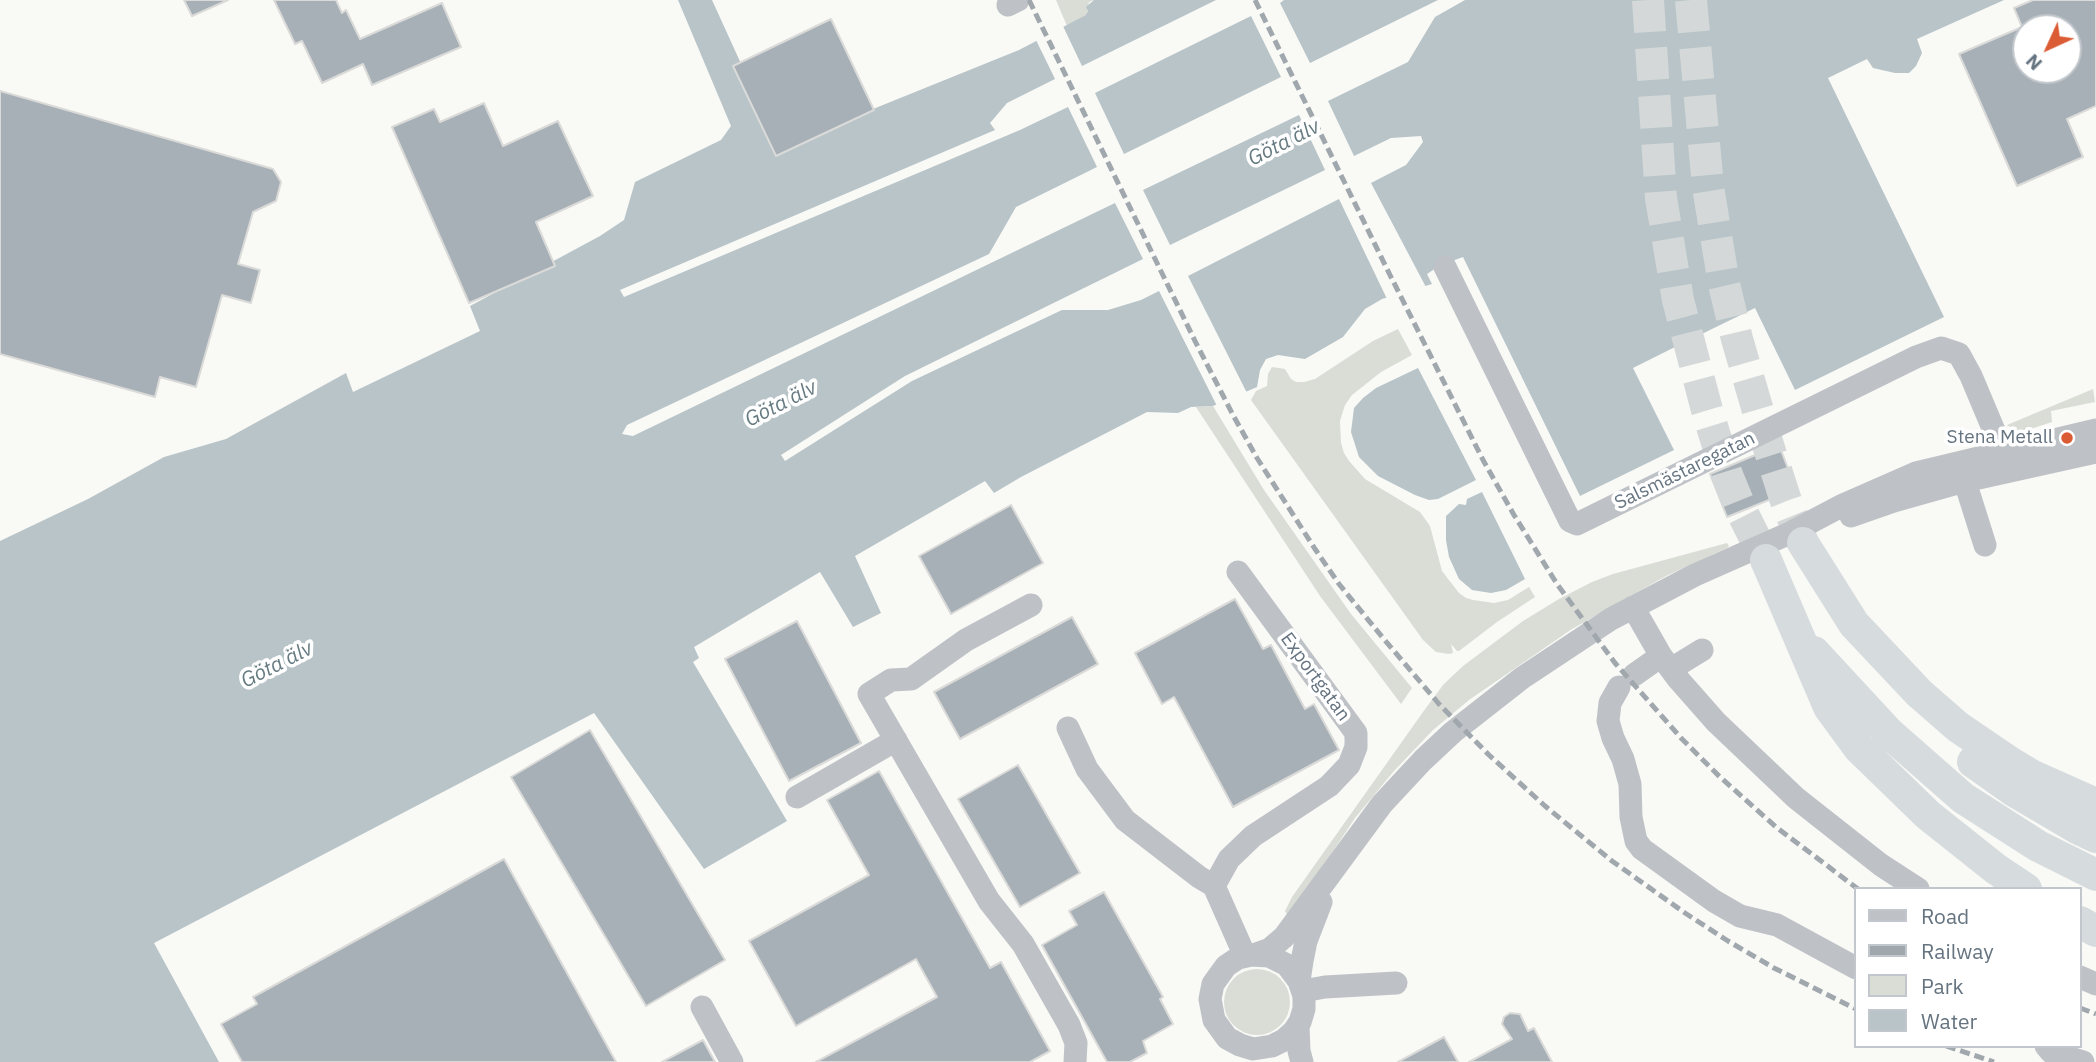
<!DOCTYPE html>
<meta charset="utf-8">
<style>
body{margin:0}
#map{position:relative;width:2096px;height:1062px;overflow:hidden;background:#f9f9f6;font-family:"IBM Plex Sans",sans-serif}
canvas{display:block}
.legend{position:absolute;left:1854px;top:887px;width:228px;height:161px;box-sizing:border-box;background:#fff;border:2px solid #c1c7cc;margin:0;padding:9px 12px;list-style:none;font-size:21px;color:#657480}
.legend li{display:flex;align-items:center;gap:14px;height:35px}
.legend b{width:35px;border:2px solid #c1c7cc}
.north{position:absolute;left:2012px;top:14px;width:70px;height:70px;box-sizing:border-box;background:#fff;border:2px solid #c1c7cc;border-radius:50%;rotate:225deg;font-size:19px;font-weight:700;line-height:28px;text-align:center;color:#657480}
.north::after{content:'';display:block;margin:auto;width:24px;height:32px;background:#db5b34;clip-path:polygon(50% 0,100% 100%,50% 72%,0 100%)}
</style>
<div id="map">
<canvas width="2096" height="1062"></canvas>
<ul class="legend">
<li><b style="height:9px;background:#bec2c6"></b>Road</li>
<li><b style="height:9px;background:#a0a7ad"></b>Railway</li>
<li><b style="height:19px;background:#d9ddd6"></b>Park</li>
<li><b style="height:19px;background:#b8c4c8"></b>Water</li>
</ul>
<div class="north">N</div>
</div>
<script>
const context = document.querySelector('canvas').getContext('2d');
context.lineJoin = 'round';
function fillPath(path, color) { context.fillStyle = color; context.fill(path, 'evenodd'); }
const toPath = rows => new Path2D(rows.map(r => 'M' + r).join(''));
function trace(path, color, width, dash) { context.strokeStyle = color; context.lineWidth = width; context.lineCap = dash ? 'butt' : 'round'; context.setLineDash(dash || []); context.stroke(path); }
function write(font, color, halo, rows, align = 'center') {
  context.font = font + ' "IBM Plex Sans",sans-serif'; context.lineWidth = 7; context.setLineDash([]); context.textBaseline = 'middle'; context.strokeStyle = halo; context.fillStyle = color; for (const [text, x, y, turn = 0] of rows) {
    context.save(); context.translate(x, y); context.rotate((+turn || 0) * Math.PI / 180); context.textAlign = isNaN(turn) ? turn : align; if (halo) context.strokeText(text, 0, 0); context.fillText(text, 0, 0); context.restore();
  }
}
fillPath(toPath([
 [1056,0,1094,0,1089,2,1087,15,1067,26],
 [1398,329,1412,355,1381,372,1352,395,1345,405,1340,421,1341,443,1344,453,1349,461,1365,479,1420,512,1430,526,1442,571,1459,593,1466,598,1473,600,1494,603,1508,600,1529,587,1535,597,1497,622,1459,651,1457,651,1451,644,1453,653,1449,654,1436,652,1423,640,1251,400,1256,391,1267,386,1268,374,1272,367,1285,369,1291,379,1296,382,1304,382,1315,379,1373,341],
 [2093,389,2095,402,2051,411,2052,422,2018,433,2007,425],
 [1213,406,1264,490,1351,614,1412,688,1401,704,1320,596,1196,407],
 [1727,543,1729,546,1727,548,1666,576,1572,629,1469,700,1433,730,1394,771,1355,818,1289,918,1285,911,1292,897,1423,712,1443,685,1463,666,1523,621,1559,599,1592,582,1613,574],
 '1224 1002a33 33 0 1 1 66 0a33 33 0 1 1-66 0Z'
]), '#d9ddd6');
fillPath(toPath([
 [678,0,712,0,779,147,1019,50,1086,15,1088,11,1086,7,1094,0,2004,0,1917,39,1922,53,1916,66,1909,73,1895,73,1873,68,1867,59,1828,78,1944,317,1795,390,1755,308,1671,349,1633,368,1674,450,1580,496,1463,257,1452,261,1448,260,1427,274,1432,284,1382,299,1365,309,1343,337,1305,359,1278,355,1266,359,1260,370,1257,387,1213,406,1191,407,1178,413,1147,412,1021,477,994,493,985,481,855,556,881,613,853,627,820,572,694,647,699,658,693,662,787,821,704,869,594,713,154,943,219,1062,0,1062,0,541,88,499,164,457,226,439,346,373,353,392,480,331,470,306,600,236,624,220,635,182,721,140,731,126],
 [1418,368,1476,480,1438,499,1429,500,1415,495,1378,476,1359,457,1351,432,1354,408,1363,398,1376,388],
 [1482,492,1525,579,1506,590,1491,593,1472,590,1459,579,1449,557,1446,540,1446,516,1459,504,1466,505,1467,499]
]), '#b8c4c8');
fillPath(toPath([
 [1216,0,1284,0,1280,3,1310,63,1438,0,1465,0,1435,17,1408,62,1328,101,1354,156,1391,138,1421,136,1423,142,1406,165,1371,183,1427,289,1388,301,1339,199,1188,276,1248,395,1218,408,1159,291,1141,300,1108,310,1062,310,912,381,785,461,781,455,905,376,1143,259,1115,203,633,436,622,434,627,425,989,254,1016,207,1097,167,1068,107,1020,130,624,297,620,290,995,130,990,123,1007,103,1055,79,1035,38,1062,24,1082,66],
 [1251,16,1281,77,1124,154,1095,93],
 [1299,115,1325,170,1170,245,1143,190]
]), '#f9f9f6');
const building = toPath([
 [184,0,228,0,192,16,184,0],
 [274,0,336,0,342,13,346,10,360,39,442,3,461,47,372,85,363,64,322,83,302,41,295,44,274,0],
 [2033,0,2096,0,2096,106,2067,119,2083,157,2017,186,1959,54,2022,27,2014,8,2033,0],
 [2026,28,2068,28,2068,70,2026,70,2026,28],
 [831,19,874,110,776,156,733,66,831,19],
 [0,91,273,169,281,182,276,201,253,212,238,264,260,270,251,303,222,295,196,387,160,377,155,397,0,354,0,91],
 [484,103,503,146,558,121,593,196,536,222,555,266,469,303,392,127,434,109,440,122,484,103],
 [1779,445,1796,489,1727,517,1710,474,1779,445],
 [1011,505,1043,563,951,614,919,556,1011,505],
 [1235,599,1263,649,1271,645,1305,709,1314,704,1339,750,1233,807,1174,697,1162,704,1135,653,1235,599],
 [1072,617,1098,664,960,739,934,692,1072,617],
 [797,621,861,743,789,781,725,659,797,621],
 [590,730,725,960,646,1006,511,777,590,730],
 [1018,765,1080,873,1020,907,958,799,1018,765],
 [879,771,990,968,1001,962,1050,1051,1030,1062,816,1062,937,997,916,959,796,1026,749,941,869,875,827,800,879,771],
 [504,859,616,1062,242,1062,221,1024,257,1004,253,997,504,859],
 [1104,892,1163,997,1160,999,1173,1024,1143,1041,1147,1053,1130,1062,1107,1062,1042,945,1077,925,1069,911,1104,892],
 [1510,1013,1520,1014,1528,1031,1534,1028,1552,1062,1469,1062,1512,1039,1502,1024,1504,1017,1510,1013],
 [1444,1037,1458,1062,1398,1062,1444,1037],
 [703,1040,715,1062,662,1062,703,1040]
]);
fillPath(building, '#a7b0b6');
trace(building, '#dadad9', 2);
trace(toPath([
 [1648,0,1661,198,1678,300,1707,410,1727,475,1743,514,1766,560],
 [1691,0,1708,187,1724,284,1737,339,1768,445,1786,501,1803,543]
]), '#d4d8d8', 32, [32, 16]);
trace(toPath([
 [1008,5,1018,0],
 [1445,267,1566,513,1570,521,1577,524,1916,357,1941,348,1959,354,1971,376,2003,452],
 [1961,469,1985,545],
 [1851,516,1894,501,1965,481,2096,452],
 [1031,605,966,640,911,679,891,680,869,694,989,901,1023,944,1069,1025,1076,1043,1075,1062],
 [1633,607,1661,656,1679,680,1716,722,1796,798,1881,865,1918,889],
 [1671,669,1702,650],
 [1634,675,1661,656],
 [1619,687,1610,703,1608,721,1613,738,1623,759,1630,784,1631,817,1636,841,1642,849,1714,901,1740,916,1777,925,1856,968],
 [1068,728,1087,769,1125,820,1199,877,1214,886,1245,956],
 [797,797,896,740],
 [1214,886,1229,859,1253,836,1329,786,1349,765,1356,747,1356,733,1238,572],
 [1256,954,1270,949,1284,937,1382,804,1423,760,1453,732,1522,678,1611,619,1695,575,1790,533,1843,505,1916,473,2096,430],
 [2080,977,2096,984],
 [1299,981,1287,965,1269,956,1251,955,1238,958,1226,966,1213,984,1210,999,1214,1020,1227,1038,1240,1045,1253,1049,1272,1046,1284,1040,1294,1031,1300,1022,1304,1009,1304,996,1299,981,1302,961,1306,941,1321,902],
 [1303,991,1325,987,1396,983],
 [702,1007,732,1062],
 [1298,1026,1299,1051,1302,1062],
 [2046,1046,2051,1052,2083,1062]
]), '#bec2c6', 23);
trace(toPath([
 [1803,543,1854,624,1919,693,1958,727,2011,763,2031,775,2096,804],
 [1766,560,1829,707,1859,748,1928,815,1996,869,2026,889],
 [1814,652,1889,733,1963,798,2038,846,2096,875],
 [1973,762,2014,791,2077,828,2096,837],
 [2080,922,2096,931]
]), '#d6dbde', 32);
trace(toPath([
 [1029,0,1195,341,1233,415,1257,458,1315,549,1339,584,1383,638,1439,704,1489,755,1545,806,1612,861,1685,913,1728,941,1774,968,1856,1009],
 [1255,0,1390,275,1483,460,1514,515,1557,584,1615,663,1682,739,1720,777,1776,827,1858,889],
 [2080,1008,2096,1014],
 [1946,1046,1994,1062]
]), '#a0a7ad', 5, [10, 5]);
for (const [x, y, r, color] of [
 [2067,438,7,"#db5b34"]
]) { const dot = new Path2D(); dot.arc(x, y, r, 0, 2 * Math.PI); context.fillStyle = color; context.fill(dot); trace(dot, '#fff', 2.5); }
write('19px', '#657480', '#fff', [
 ["Stena Metall",2053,438]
], 'right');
write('19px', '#657480', '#fff', [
 ["Salsmästaregatan",1685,471,-26],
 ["Exportgatan",1315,677,54]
]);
write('italic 21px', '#657a81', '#fff', [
 ["Göta älv",1284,143,-27],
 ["Göta älv",781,404,-27],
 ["Göta älv",277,665,-27]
]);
</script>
